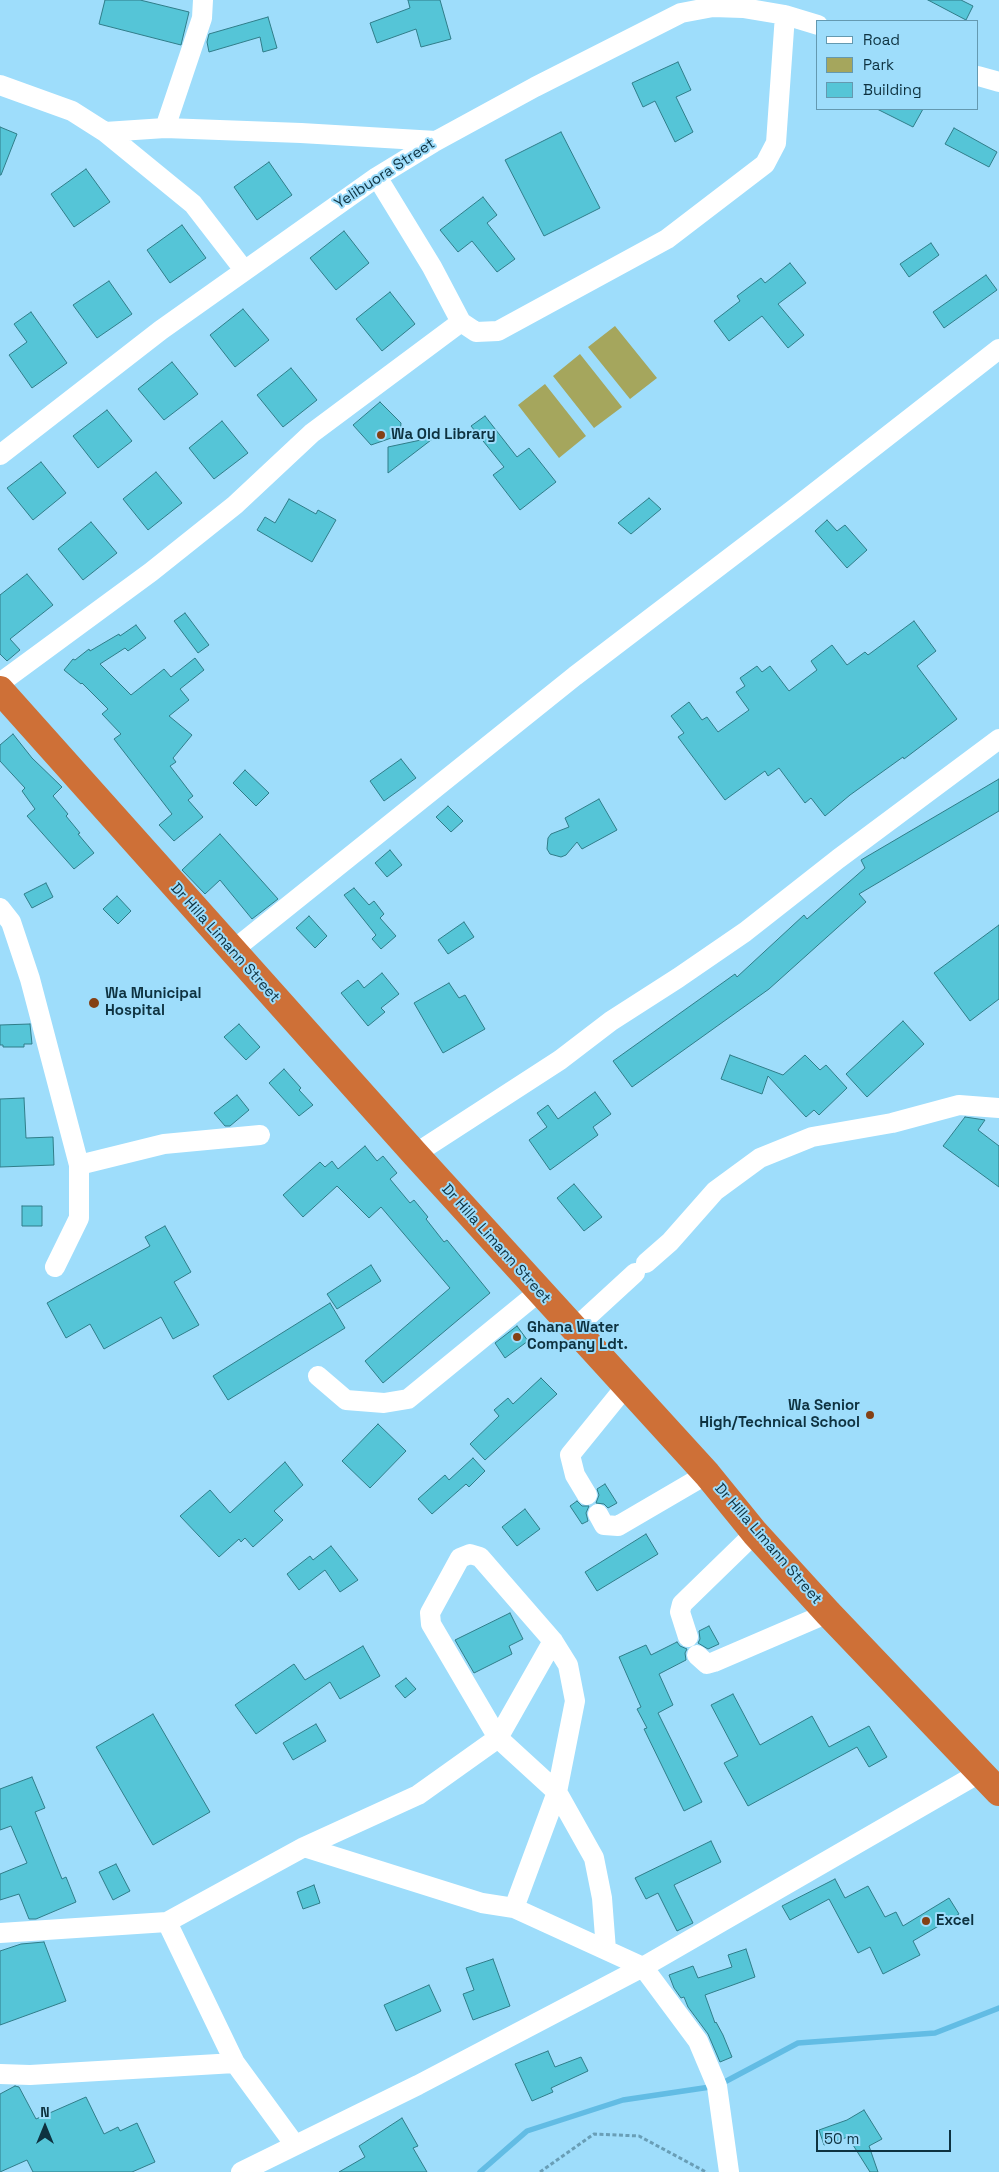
<!DOCTYPE html>
<style>
body{margin:0}
#map{position:relative;width:999px;height:2172px;overflow:hidden;background:#9eddfb;font-family:"Space Grotesk",sans-serif}
canvas{display:block}
.legend{position:absolute;left:816px;top:20px;width:162px;height:90px;box-sizing:border-box;background:#9eddfb;border:1px solid #6499b0;margin:0;padding:6px 9px;list-style:none;font-size:15px;color:#0e3240}
.legend li{display:flex;align-items:center;gap:10px;height:25px}
.legend b{width:25px;border:1px solid #6499b0}
.north{position:absolute;left:20px;top:2102px;width:50px;height:50px;-webkit-text-stroke:4px #9eddfb;paint-order:stroke;rotate:0deg;font-size:14px;font-weight:700;line-height:20px;text-align:center;color:#0e3240}
.north::after{content:'';display:block;margin:auto;width:18px;height:22px;background:#0e3240;clip-path:polygon(50% 0,100% 100%,50% 72%,0 100%)}
.scale{position:absolute;left:816px;top:2130px;width:135px;height:22px;box-sizing:border-box;border:2px solid #0e3240;border-top:0;padding-left:6px;font-size:15px;line-height:18px;white-space:nowrap;color:#0e3240;-webkit-text-stroke:4px #9eddfb;paint-order:stroke}
</style>
<div id="map">
<canvas width="999" height="2172"></canvas>
<ul class="legend">
<li><b style="height:6px;background:#fff"></b>Road</li>
<li><b style="height:14px;background:#a5a65d"></b>Park</li>
<li><b style="height:14px;background:#55c5d7"></b>Building</li>
</ul>
<div class="north">N</div>
<div class="scale">50 m</div>
</div>
<script>
const context = document.querySelector('canvas').getContext('2d');
context.lineJoin = 'round';
function fillPath(path, color) { context.fillStyle = color; context.fill(path, 'evenodd'); }
const toPath = rows => new Path2D(rows.map(r => 'M' + r).join(''));
function trace(path, color, width, dash) { context.strokeStyle = color; context.lineWidth = width; context.lineCap = dash ? 'butt' : 'round'; context.setLineDash(dash || []); context.stroke(path); }
function write(font, color, halo, rows, align = 'center') {
  context.font = font + ' "Space Grotesk",sans-serif'; context.lineWidth = 4; context.setLineDash([]); context.textBaseline = 'middle'; context.strokeStyle = halo; context.fillStyle = color; for (const [text, x, y, turn = 0] of rows) {
    context.save(); context.translate(x, y); context.rotate((+turn || 0) * Math.PI / 180); context.textAlign = isNaN(turn) ? turn : align; if (halo) context.strokeText(text, 0, 0); context.fillText(text, 0, 0); context.restore();
  }
}
fillPath(toPath([
 [615,326,657,378,630,399,588,347],
 [580,354,622,407,594,428,553,376],
 [545,384,586,436,559,458,518,405]
]), '#a5a65d');
trace(toPath([
 [480,2172,527,2131,623,2100,717,2086,798,2043,935,2033,999,2008]
]), '#62bce4', 5.5);
const building = toPath([
 [105,0,140,0,189,12,181,45,99,24,105,0],
 [408,0,440,0,451,39,421,47,416,29,377,43,370,23,410,8,408,0],
 [928,0,961,0,973,6,966,20,928,0],
 [268,17,277,48,263,52,260,37,209,52,207,42,209,34,268,17],
 [678,62,691,90,676,97,693,132,675,142,655,101,643,107,632,83,678,62],
 [877,109,923,109,913,127,877,109],
 [0,127,17,134,1,175,0,175,0,127],
 [954,128,997,152,989,167,945,144,954,128],
 [561,132,600,208,544,236,505,160,561,132],
 [269,162,292,195,257,220,234,187,269,162],
 [86,169,110,202,74,227,51,194,86,169],
 [483,197,497,215,487,223,515,259,497,272,472,241,458,252,440,230,483,197],
 [182,225,206,258,170,283,147,250,182,225],
 [344,231,369,263,336,290,310,258,344,231],
 [931,243,939,255,909,277,900,264,931,243],
 [790,263,806,283,778,304,804,335,788,348,762,316,729,341,714,321,740,301,737,296,761,278,765,283,790,263],
 [986,275,997,290,944,328,933,312,986,275],
 [109,281,132,314,97,338,73,305,109,281],
 [390,292,415,324,382,351,356,319,390,292],
 [243,309,269,340,235,367,210,335,243,309],
 [31,312,67,363,32,388,9,355,27,342,14,324,31,312],
 [172,362,198,394,164,420,138,389,172,362],
 [291,368,317,400,283,427,257,395,291,368],
 [380,402,401,423,400,435,371,445,353,425,380,402],
 [107,410,132,441,98,468,73,436,107,410],
 [485,416,517,457,529,448,556,482,520,510,493,475,504,467,471,426,485,416],
 [222,421,248,453,214,479,189,448,222,421],
 [435,437,388,473,388,447,435,437],
 [41,462,66,493,33,520,7,488,41,462],
 [156,472,182,503,148,530,123,499,156,472],
 [649,498,661,509,631,534,618,523,649,498],
 [289,499,316,514,318,510,336,520,312,562,257,530,265,517,275,523,289,499],
 [827,520,837,531,845,525,867,550,847,568,815,531,827,520],
 [91,522,117,553,83,580,58,549,91,522],
 [27,574,53,605,10,639,20,650,7,661,0,654,0,595,27,574],
 [185,613,209,645,198,653,174,621,185,613],
 [914,621,936,651,917,666,957,719,904,759,903,757,850,795,825,816,811,798,805,803,779,768,768,776,765,771,725,800,678,737,684,733,671,716,689,702,702,720,707,717,718,732,749,710,736,692,745,686,740,678,757,666,762,672,770,666,789,691,817,670,811,661,832,645,847,665,865,652,868,655,914,621],
 [136,625,146,638,128,651,125,648,100,664,131,695,164,669,171,677,195,658,204,670,180,689,189,700,169,716,192,735,173,758,176,762,170,766,193,796,188,800,203,817,174,841,159,825,172,814,114,739,121,734,102,714,108,709,82,683,81,684,64,670,73,659,75,660,89,649,90,651,119,634,120,636,136,625],
 [13,734,32,758,62,787,53,796,68,814,66,816,80,833,78,834,94,853,74,869,27,816,35,809,22,791,25,788,0,761,0,745,13,734],
 [401,759,416,778,384,801,370,781,401,759],
 [245,770,269,793,256,806,233,783,245,770],
 [999,779,999,811,859,894,866,902,769,989,632,1087,613,1061,735,974,737,977,804,915,807,919,865,868,861,860,999,779],
 [599,799,617,830,582,849,577,842,566,855,561,857,550,854,547,849,548,838,551,834,569,827,565,818,599,799],
 [448,806,463,821,451,832,436,817,448,806],
 [220,834,278,899,252,919,220,880,205,894,182,870,220,834],
 [390,850,402,865,387,877,375,863,390,850],
 [46,883,53,897,32,908,24,894,46,883],
 [354,888,369,905,374,901,384,914,380,918,396,936,381,949,372,939,376,935,344,895,354,888],
 [117,896,131,911,118,924,103,909,117,896],
 [309,916,327,936,315,948,296,928,309,916],
 [464,922,474,937,448,954,438,940,464,922],
 [999,925,999,999,970,1021,934,973,999,925],
 [382,973,399,994,381,1008,385,1012,368,1026,341,993,358,980,364,988,382,973],
 [449,983,459,998,465,995,485,1029,443,1053,414,1003,449,983],
 [903,1021,924,1044,867,1097,846,1074,903,1021],
 [30,1024,32,1044,24,1044,24,1047,3,1047,3,1045,0,1045,0,1025,30,1024],
 [239,1024,260,1047,246,1060,224,1037,239,1024],
 [730,1055,783,1075,805,1055,820,1070,826,1065,847,1088,819,1115,814,1110,806,1117,768,1076,762,1094,721,1079,730,1055],
 [284,1069,301,1088,299,1090,313,1105,299,1116,269,1083,284,1069],
 [595,1092,611,1114,593,1127,598,1135,550,1170,529,1140,547,1127,537,1113,548,1105,558,1119,595,1092],
 [237,1095,249,1110,230,1126,225,1126,214,1113,237,1095],
 [24,1098,26,1138,53,1137,54,1165,0,1167,0,1099,24,1098],
 [965,1117,985,1120,978,1130,999,1146,999,1187,943,1146,965,1117],
 [365,1146,377,1161,383,1156,397,1173,390,1179,410,1203,414,1200,428,1217,426,1219,444,1242,447,1240,490,1293,383,1383,365,1361,450,1288,381,1207,369,1218,337,1186,303,1217,283,1195,320,1162,325,1167,332,1161,338,1169,365,1146],
 [574,1184,602,1217,584,1231,557,1198,574,1184],
 [22,1206,42,1206,42,1226,22,1226,22,1206],
 [165,1226,191,1272,174,1282,199,1325,173,1339,161,1317,104,1349,90,1324,66,1338,47,1303,150,1246,145,1237,165,1226],
 [371,1265,381,1281,337,1309,327,1294,371,1265],
 [330,1303,345,1328,228,1400,213,1376,330,1303],
 [517,1326,528,1341,505,1358,495,1343,517,1326],
 [541,1378,557,1394,485,1460,470,1444,499,1416,494,1410,508,1398,513,1404,541,1378],
 [378,1424,406,1451,370,1488,342,1461,378,1424],
 [473,1458,485,1471,469,1487,466,1484,432,1514,418,1499,445,1475,449,1480,473,1458],
 [285,1462,303,1485,274,1511,283,1520,253,1547,245,1538,241,1542,239,1539,219,1557,180,1516,210,1490,230,1513,285,1462],
 [605,1484,617,1503,608,1508,604,1504,596,1503,599,1495,597,1489,605,1484],
 [577,1501,582,1506,589,1506,586,1513,588,1521,582,1524,570,1506,577,1501],
 [525,1509,540,1529,517,1546,502,1527,525,1509],
 [646,1534,658,1554,597,1591,585,1572,646,1534],
 [331,1546,358,1580,340,1592,325,1570,299,1590,287,1574,310,1556,313,1560,331,1546],
 [510,1613,523,1639,509,1646,512,1654,474,1673,455,1640,510,1613],
 [709,1626,719,1644,708,1649,698,1643,700,1639,699,1631,709,1626],
 [677,1642,680,1646,687,1649,685,1653,686,1660,659,1674,673,1705,658,1713,702,1802,684,1811,644,1729,647,1728,637,1709,641,1707,619,1657,646,1645,651,1655,677,1642],
 [363,1646,380,1676,340,1699,330,1682,256,1734,235,1705,294,1664,305,1680,363,1646],
 [406,1678,416,1689,405,1698,395,1686,406,1678],
 [733,1694,760,1745,812,1716,829,1747,869,1726,887,1757,869,1767,857,1747,748,1806,724,1763,738,1756,711,1705,733,1694],
 [153,1714,210,1812,153,1845,96,1747,153,1714],
 [316,1724,326,1741,293,1760,283,1743,316,1724],
 [32,1777,45,1808,35,1812,62,1879,66,1877,76,1902,36,1919,29,1919,19,1894,0,1900,0,1874,27,1863,11,1826,0,1830,0,1789,32,1777],
 [711,1841,721,1862,674,1885,693,1923,677,1931,658,1893,646,1899,635,1878,711,1841],
 [116,1864,130,1891,113,1900,99,1872,116,1864],
 [835,1879,845,1898,868,1886,885,1917,896,1912,903,1926,949,1898,959,1914,913,1941,920,1955,883,1974,870,1947,858,1953,829,1899,790,1920,782,1906,835,1879],
 [314,1885,320,1903,303,1909,297,1892,314,1885],
 [44,1942,66,2001,0,2025,0,1951,21,1944,44,1942],
 [746,1949,755,1977,705,1995,715,2023,716,2022,723,2035,732,2057,720,2062,708,2034,688,2007,684,1997,681,1998,674,1988,669,1975,693,1966,698,1978,732,1967,728,1955,746,1949],
 [493,1959,510,2006,473,2020,463,1994,474,1990,466,1968,493,1959],
 [429,1985,441,2011,396,2031,384,2005,429,1985],
 [548,2051,555,2067,581,2057,588,2071,551,2088,553,2092,532,2101,515,2064,548,2051],
 [15,2086,19,2087,36,2119,86,2097,104,2134,118,2127,120,2131,137,2123,155,2162,132,2172,33,2172,27,2160,0,2172,0,2094,15,2086],
 [864,2110,882,2139,869,2146,878,2172,870,2172,848,2137,824,2145,819,2130,847,2120,864,2110],
 [402,2118,418,2146,413,2148,427,2172,339,2172,365,2157,359,2146,402,2118]
]);
fillPath(building, '#55c5d7');
trace(building, '#307d89', 1);
trace(toPath([
 [540,2172,594,2134,639,2136,706,2172]
]), '#699eb6', 3, [4, 2.5]);
trace(toPath([
 [978,76,999,82],
 [0,85,72,111,105,132,193,204,244,270],
 [165,128,202,18,203,0],
 [105,132,165,128,301,133,436,141],
 [377,177,432,267,461,322,476,332,498,331,667,239,765,164,776,143,785,15],
 [0,455,161,330,377,177,436,141,535,87,681,13,713,7,743,8,785,15,818,25],
 [0,683,151,572,235,505,312,433,461,322],
 [0,908,11,922,30,979,79,1165,79,1218,55,1267],
 [232,951,575,676,794,509,999,349],
 [415,1154,560,1060,611,1021,678,978,745,932,838,859,999,739],
 [79,1165,164,1144,260,1135],
 [646,1263,670,1242,715,1191,760,1158,812,1137,892,1123,959,1105,999,1108],
 [574,1329,635,1273],
 [318,1376,346,1400,384,1403,408,1399,540,1291],
 [587,1495,575,1475,570,1455,626,1386],
 [598,1514,604,1525,618,1526,707,1474],
 [688,1637,680,1612,682,1604,755,1533],
 [697,1655,707,1664,714,1662,828,1613],
 [304,1847,482,1903,514,1908,643,1967,698,2041,717,2086,729,2172],
 [514,1908,557,1792,575,1701,568,1665,553,1641,480,1557,470,1554,460,1558,430,1613,431,1624,498,1738,557,1792,594,1858,602,1898,606,1950],
 [167,1922,235,2063],
 [0,1933,167,1922,304,1847,418,1795,498,1738,553,1641],
 [0,2074,30,2075,235,2063,295,2145],
 [241,2172,418,2085,643,1967,981,1772]
]), '#fff', 20);
trace(toPath([
 [0,690,415,1154,707,1474,755,1533,828,1613,999,1792]
]), '#ce7037', 28);
for (const [x, y, r, color] of [
 [381,435,5,"#844014"],
 [94,1003,6,"#844014"],
 [517,1337,5,"#844014"],
 [870,1415,5,"#844014"],
 [926,1921,5,"#844014"]
]) { const dot = new Path2D(); dot.arc(x, y, r, 0, 2 * Math.PI); context.fillStyle = color; context.fill(dot); trace(dot, '#9eddfb', 2); }
write('15px', '#0e3240', '#9eddfb', [
 ["Yelibuora Street",385,174,-33],
 ["Dr Hilla Limann Street",225,943,48],
 ["Dr Hilla Limann Street",496,1244,48],
 ["Dr Hilla Limann Street",768,1544,49]
]);
write('bold 15px', '#0e3240', '#9eddfb', [
 ["Wa Old Library",391,435],
 ["Wa Municipal",105,994],
 ["Hospital",105,1011],
 ["Ghana Water",527,1328],
 ["Company Ldt.",527,1345],
 ["Wa Senior",860,1406,"right"],
 ["High/Technical School",860,1423,"right"],
 ["Excel",936,1921]
], 'left');
</script>
